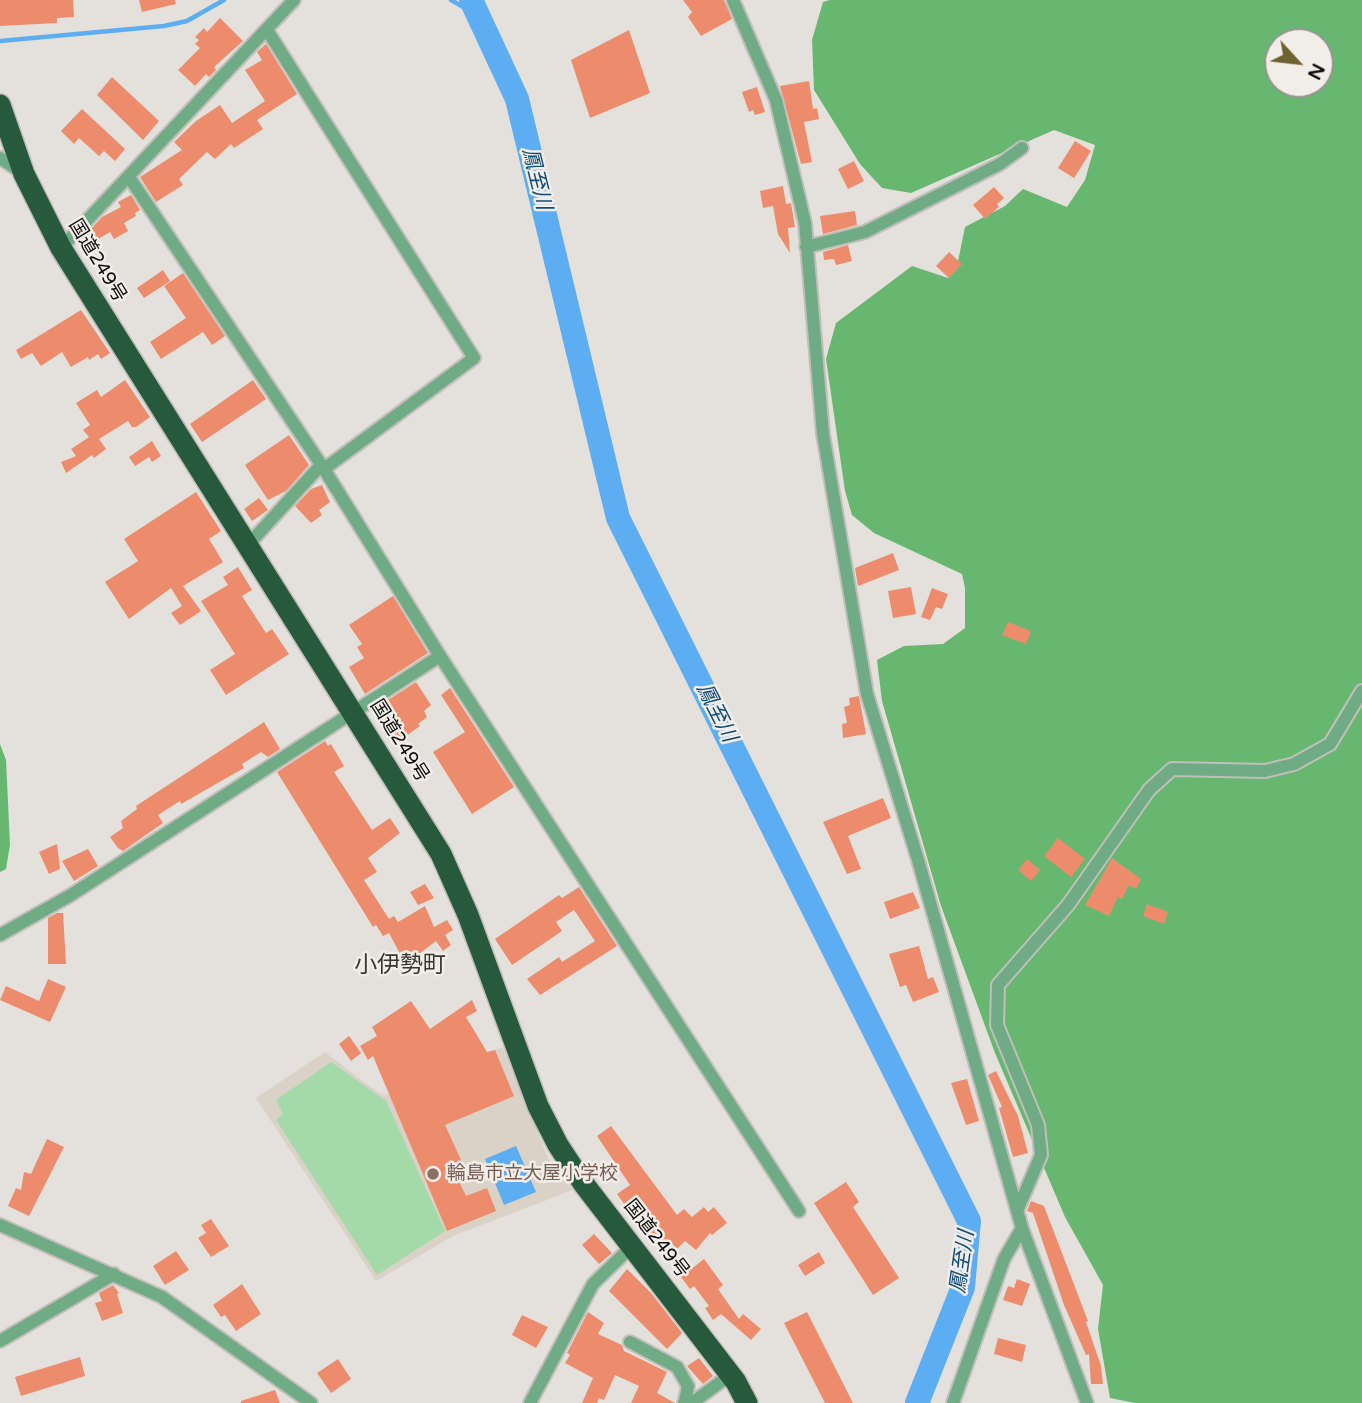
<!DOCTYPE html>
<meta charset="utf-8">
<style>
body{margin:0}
#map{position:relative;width:1362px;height:1403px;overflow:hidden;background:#e4e0db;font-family:"Varela Round",sans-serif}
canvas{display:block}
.north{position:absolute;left:1264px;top:28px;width:70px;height:70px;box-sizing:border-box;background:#f1ede8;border:2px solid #969390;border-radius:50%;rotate:117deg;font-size:19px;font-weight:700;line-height:28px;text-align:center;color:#0e0d0b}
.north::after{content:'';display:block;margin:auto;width:24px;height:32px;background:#6e6330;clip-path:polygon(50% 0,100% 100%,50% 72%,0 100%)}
</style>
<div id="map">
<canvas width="1362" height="1403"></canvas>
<div class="north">N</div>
</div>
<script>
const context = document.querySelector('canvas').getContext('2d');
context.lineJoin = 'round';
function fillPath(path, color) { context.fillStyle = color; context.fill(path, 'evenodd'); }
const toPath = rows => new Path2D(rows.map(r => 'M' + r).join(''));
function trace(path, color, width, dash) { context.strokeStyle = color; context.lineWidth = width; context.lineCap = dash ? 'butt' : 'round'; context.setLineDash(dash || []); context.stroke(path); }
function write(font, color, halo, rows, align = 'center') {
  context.font = font + ' "Varela Round","Noto Sans JP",sans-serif'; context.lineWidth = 5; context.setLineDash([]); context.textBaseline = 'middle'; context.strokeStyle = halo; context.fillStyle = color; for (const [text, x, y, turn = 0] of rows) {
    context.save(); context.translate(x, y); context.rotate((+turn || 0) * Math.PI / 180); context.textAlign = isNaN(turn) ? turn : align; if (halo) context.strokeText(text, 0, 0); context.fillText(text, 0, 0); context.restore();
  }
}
fillPath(toPath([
 [503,1047,548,1158,573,1190,453,1236,376,1281,256,1098,325,1052,376,1091,386,1095]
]), '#dbd2c7');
fillPath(toPath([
 [331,1062,386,1101,445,1231,377,1275,276,1120,283,1114,276,1100]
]), '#a4daa9');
fillPath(toPath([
 [830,0,1362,0,1362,1403,1135,1403,1110,1398,1098,1329,1103,1285,1065,1217,995,1053,941,906,882,701,877,660,904,646,943,644,965,628,965,588,962,574,874,533,852,515,845,491,826,359,836,323,912,266,948,278,957,266,965,227,1005,206,1023,189,1067,207,1085,180,1095,145,1054,130,911,193,882,188,860,164,814,90,812,40,823,2],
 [1278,42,1320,42,1320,84,1278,84],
 [0,744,6,760,10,845,6,869,0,872]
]), '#67b771');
fillPath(toPath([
 [516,1146,536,1192,504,1205,485,1159]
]), '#5cadf1');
trace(toPath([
 [451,0,481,17],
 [0,41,164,26,187,21,224,0]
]), '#5cadf1', 4.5);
trace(toPath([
 [471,0,517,99,618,518,969,1221,963,1287,917,1403]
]), '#5cadf1', 24);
fillPath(toPath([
 [0,0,73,0,74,17,57,18,57,23,0,26],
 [139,0,175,0,176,4,142,12],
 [683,0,724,0,732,19,701,36,688,17,692,12],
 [220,18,243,41,214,67,216,70,209,77,206,74,195,86,178,70,200,48,195,44,199,40,195,37,204,28,207,32],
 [629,30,650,93,590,118,571,60],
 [266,44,297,94,257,120,263,129,234,148,231,144,215,159,207,152,179,179,183,185,156,202,140,177,182,150,174,142,196,121,220,105,232,123,265,101,245,70,262,60,257,52],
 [112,77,159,121,143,140,97,95],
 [809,81,813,109,817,108,819,119,804,122,812,162,801,164,780,86],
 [757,87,765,112,755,115,753,110,749,112,742,92],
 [82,109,125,149,115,161,104,151,99,156,79,138,74,144,61,131],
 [1075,141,1091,151,1074,178,1058,168],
 [854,161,864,181,848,189,838,169],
 [783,186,786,204,791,203,795,227,788,228,790,253,778,234,773,206,763,208,760,191],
 [994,187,1004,198,997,204,999,207,985,219,973,205],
 [131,195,140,210,135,213,136,216,124,223,128,231,114,239,110,232,83,248,79,242,102,217,121,207,118,202],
 [855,211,857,225,823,234,820,216],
 [848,245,852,261,836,265,834,259,824,260,823,252],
 [949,252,962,264,949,278,936,266],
 [163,270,170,281,144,298,137,288],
 [183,273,225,336,212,345,203,332,161,359,150,342,186,318,164,286],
 [81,310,110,353,101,359,98,354,89,360,88,357,71,367,62,352,41,366,32,353,21,359,16,350],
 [125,380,150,417,136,427,132,427,128,421,99,439,106,449,94,458,92,455,66,473,61,462,76,456,71,449,89,437,83,430,90,425,76,403,97,390,101,397],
 [253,380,266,399,202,442,190,424],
 [289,435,309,465,286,491,268,500,245,465],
 [152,441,161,456,152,462,149,457,135,466,129,457],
 [322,485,330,502,319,510,322,515,311,523,295,506,311,489],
 [196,492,221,531,209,539,223,562,183,586,201,611,180,625,171,613,182,606,171,588,129,619,105,582,138,561,124,539],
 [259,498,268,510,252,521,244,509],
 [893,553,899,570,858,586,855,568],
 [238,567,252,590,242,596,266,633,272,629,289,654,226,695,210,670,235,654,201,601,228,585,223,577],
 [911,587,916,614,893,618,888,591],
 [932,588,948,594,942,609,936,607,930,620,921,617],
 [393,596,428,653,365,694,349,667,364,658,357,647,362,644,349,625],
 [1008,622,1031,631,1026,644,1002,635],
 [416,682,431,705,424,711,427,717,418,724,420,726,399,741,396,736,393,738,374,709],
 [450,688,514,787,472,814,433,752,465,732,441,695],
 [859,696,866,734,843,738,842,724,847,723,844,707,850,705,849,698],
 [264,722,280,749,268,757,261,752,242,764,244,768,181,804,180,801,158,815,163,823,123,851,118,848,110,837,123,828,121,821,137,809,136,806],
 [325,741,328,746,331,744,344,766,334,772,372,830,390,818,400,833,368,858,377,872,364,880,389,919,394,916,398,922,425,906,434,927,447,920,453,930,445,935,451,945,443,951,436,941,402,967,394,954,399,952,389,933,383,936,376,925,373,927,277,772],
 [883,798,891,818,848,836,861,869,847,874,823,822],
 [1058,838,1085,859,1071,877,1044,856],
 [57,844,60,869,49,874,39,852],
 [88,849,98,866,74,881,62,861],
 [1112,858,1141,879,1136,889,1129,885,1122,899,1118,897,1109,916,1085,905],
 [1027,859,1040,870,1031,881,1018,870],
 [425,884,434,898,418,905,410,892],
 [579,887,617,946,540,995,527,979,559,957,562,962,595,941,574,910,556,922,562,931,512,965,495,939,559,895,562,898],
 [913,892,920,908,890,919,884,902],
 [1147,904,1168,912,1164,924,1143,916],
 [57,913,63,913,66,964,48,964,48,918],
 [919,946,928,979,933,977,939,992,913,1002,906,985,900,987,889,954],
 [48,979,66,987,50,1022,0,1000,6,986,39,1001],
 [472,1000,477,1011,466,1017,487,1052,495,1050,514,1096,445,1125,462,1162,452,1167,466,1196,487,1188,496,1211,447,1231,373,1056,368,1060,360,1046,377,1036,372,1027,411,1001,430,1029],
 [349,1036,361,1053,351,1061,339,1044],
 [996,1071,1018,1116,1028,1153,1013,1157,999,1108,1002,1107,988,1075],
 [967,1079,979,1121,966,1125,951,1083],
 [611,1126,677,1215,684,1209,692,1217,704,1207,708,1212,714,1207,727,1223,712,1235,710,1233,696,1250,685,1241,677,1249,669,1240,659,1248,645,1231,649,1228,635,1208,630,1212,617,1194,630,1185,597,1136],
 [47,1139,64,1147,29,1216,8,1206,16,1188,21,1190,24,1172,31,1174],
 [846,1182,859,1202,853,1207,899,1278,873,1295,814,1203],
 [1031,1201,1044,1206,1088,1321,1086,1322,1101,1366,1103,1384,1091,1384,1089,1354,1086,1355,1064,1305,1033,1213,1027,1211],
 [211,1219,229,1246,211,1257,198,1238,206,1233,201,1225],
 [594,1234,612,1253,599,1264,582,1245],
 [176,1251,189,1270,165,1285,153,1266],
 [819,1252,825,1263,805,1276,798,1265],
 [704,1259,723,1285,718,1289,739,1319,743,1314,761,1329,751,1340,721,1314,713,1320,705,1308,709,1306,694,1286,690,1289,681,1277],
 [627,1269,652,1294,682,1333,667,1349,609,1291],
 [1017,1279,1030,1284,1022,1306,1003,1300,1008,1286,1014,1288],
 [242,1284,261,1314,236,1331,225,1315,221,1317,213,1305],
 [113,1285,119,1293,117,1294,123,1313,102,1321,95,1303,102,1301,99,1293],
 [588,1312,604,1323,598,1334,622,1345,624,1351,667,1372,657,1393,675,1403,631,1403,639,1386,615,1375,604,1400,599,1398,597,1403,582,1403,593,1378,565,1363,570,1355,567,1353],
 [807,1312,853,1403,825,1403,784,1323],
 [522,1315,548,1327,536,1348,512,1335],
 [998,1338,1026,1345,1022,1362,994,1354],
 [80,1357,85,1376,21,1396,15,1377],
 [699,1358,713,1376,703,1384,687,1366],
 [338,1359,351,1379,331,1393,317,1373],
 [275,1390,280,1403,241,1403,241,1401]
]), '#ed8c6c');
const street = toPath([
 [733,0,776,100,805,223,823,434,867,694,918,860,1022,1228,1087,1403],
 [267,30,474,358,324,469],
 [0,158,21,172],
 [129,177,324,469,440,656,799,1211],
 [806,247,865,232,1000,164,1022,148],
 [61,248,294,0],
 [248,545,321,465],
 [0,935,71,895,440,656],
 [1017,1211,1041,1155,1038,1125,997,1025,998,985,1068,905,1149,790,1172,769,1265,771,1294,764,1330,744,1362,691],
 [0,1225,162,1297,311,1403],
 [0,1341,114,1274],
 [630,1342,677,1367,688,1386,685,1401],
 [530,1403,593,1284,633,1245],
 [684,1403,696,1400,730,1375],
 [953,1403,1004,1259,1022,1228]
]);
const highway = toPath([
 [0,105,24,174,61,248,441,854,468,915,538,1106,558,1145,583,1183,736,1382,747,1403]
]);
trace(street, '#c2beba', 16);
trace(highway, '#c2beba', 24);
trace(street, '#6fab85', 12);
trace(highway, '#275a3c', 21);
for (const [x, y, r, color] of [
 [433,1174,7,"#8d6e63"]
]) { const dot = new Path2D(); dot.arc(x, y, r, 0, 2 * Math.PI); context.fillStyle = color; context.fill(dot); trace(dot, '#f1ede8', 2.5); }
write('19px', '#0e0d0b', '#f1ede8', [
 ["国道249号",97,261,59],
 ["国道249号",399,741,58],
 ["国道249号",656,1239,52]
]);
write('19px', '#785e54', '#f1ede8', [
 ["輪島市立大屋小学校",447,1174]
], 'left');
write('italic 21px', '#114d79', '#f1ede8', [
 ["鳳至川",536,179,76],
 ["鳳至川",716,713,63],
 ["鳳至川",963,1262,-82]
]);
write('23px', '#3a3733', '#f1ede8', [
 ["小伊勢町",400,966]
]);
</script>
